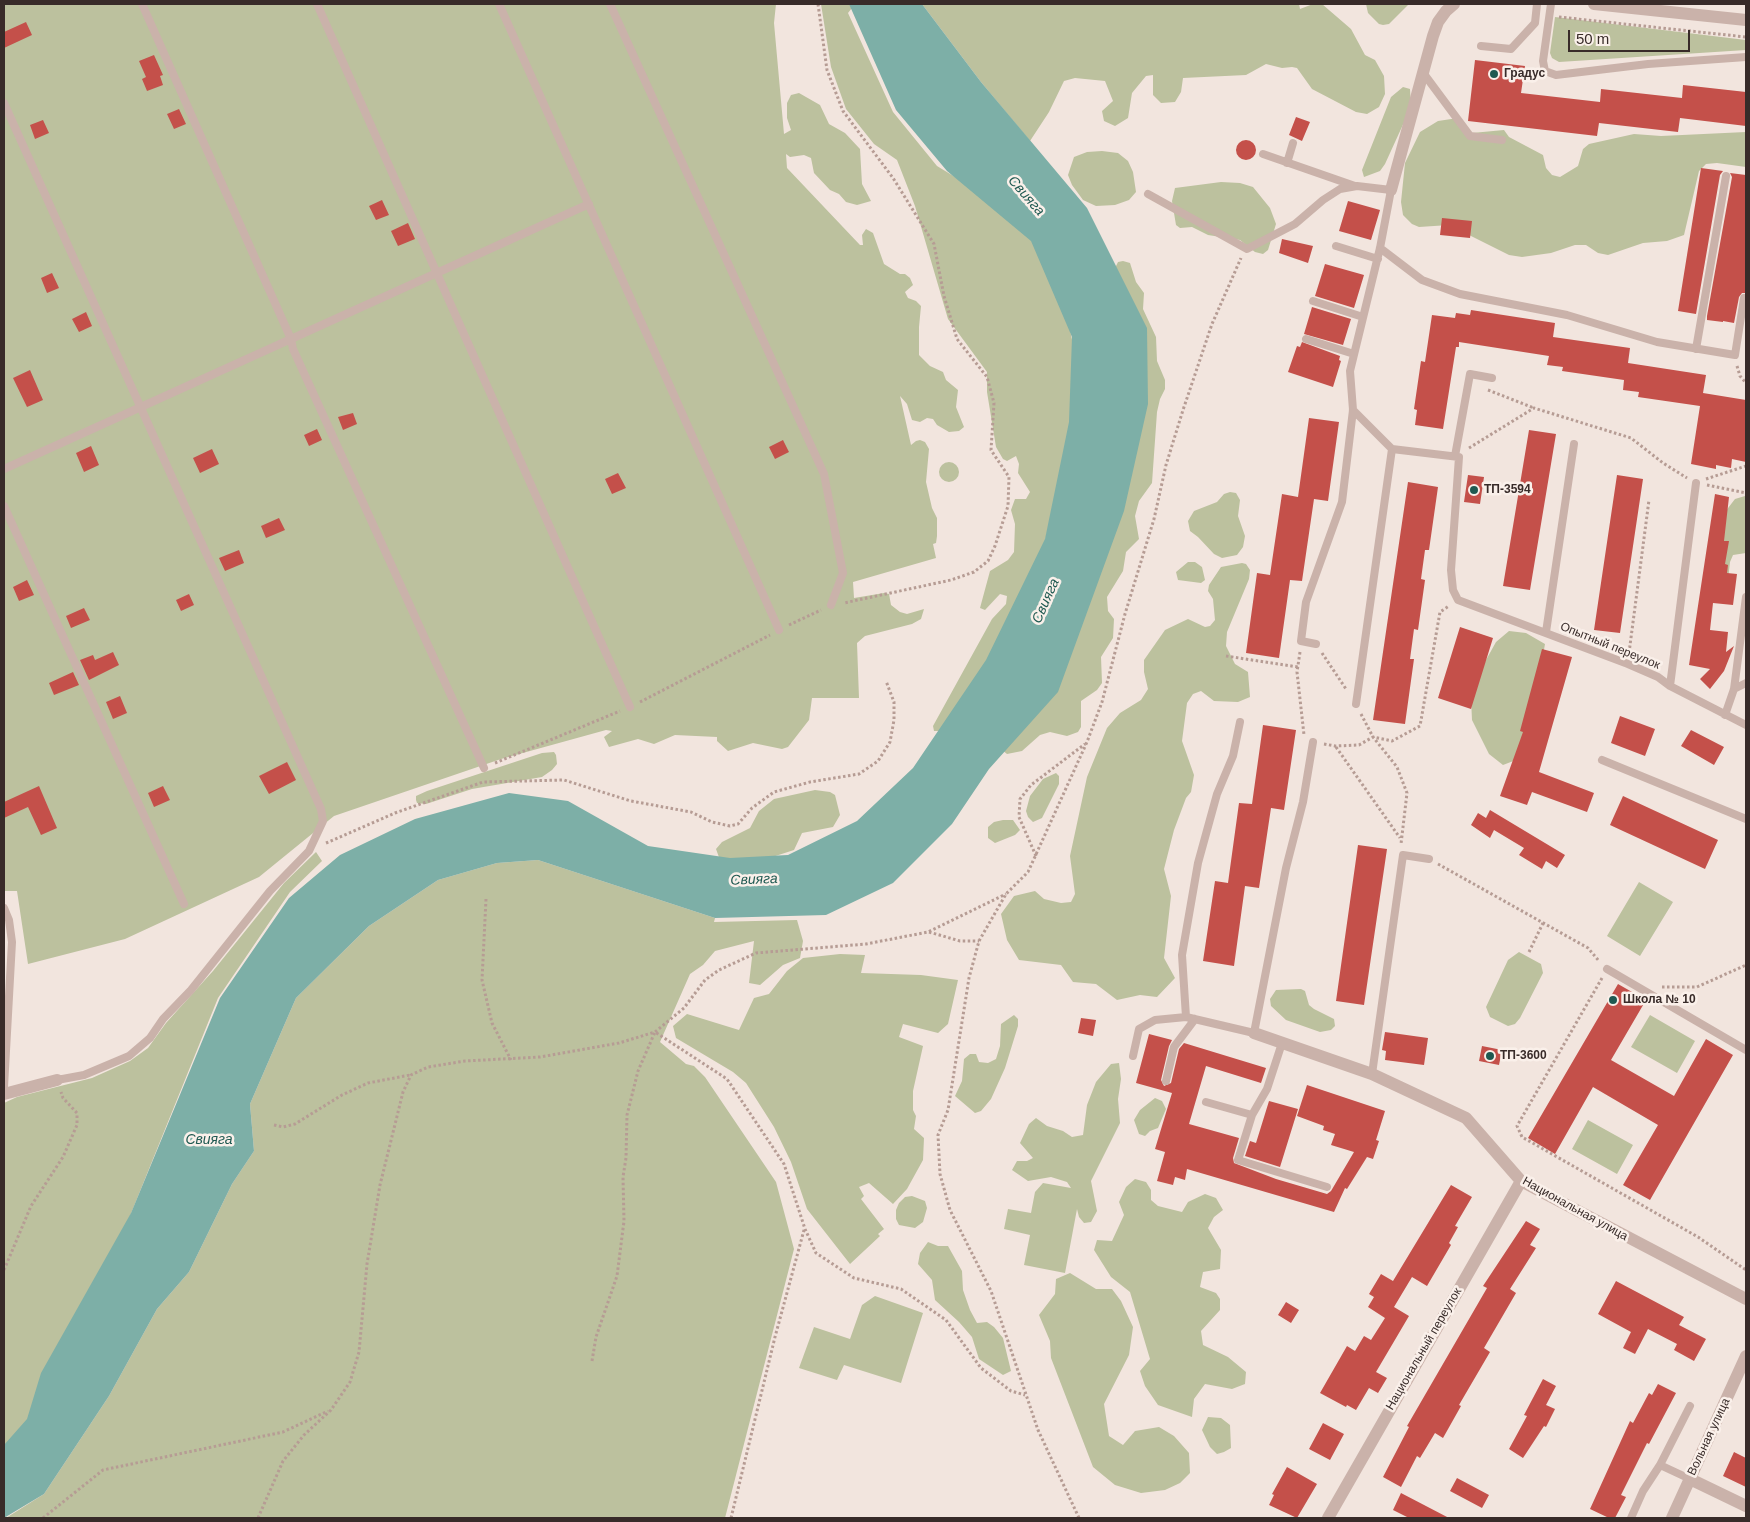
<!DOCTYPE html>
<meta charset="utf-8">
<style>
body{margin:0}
#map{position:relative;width:1750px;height:1522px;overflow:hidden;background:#f2e5de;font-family:Helvetica,sans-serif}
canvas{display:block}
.frame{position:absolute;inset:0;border:5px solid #382b29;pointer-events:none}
.scale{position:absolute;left:1568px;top:30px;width:122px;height:22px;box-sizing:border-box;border:2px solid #382b29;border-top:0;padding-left:6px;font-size:15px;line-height:18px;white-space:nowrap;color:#382b29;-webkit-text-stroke:4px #faf0ea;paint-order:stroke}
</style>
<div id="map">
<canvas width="1750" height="1522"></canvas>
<div class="frame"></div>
<div class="scale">50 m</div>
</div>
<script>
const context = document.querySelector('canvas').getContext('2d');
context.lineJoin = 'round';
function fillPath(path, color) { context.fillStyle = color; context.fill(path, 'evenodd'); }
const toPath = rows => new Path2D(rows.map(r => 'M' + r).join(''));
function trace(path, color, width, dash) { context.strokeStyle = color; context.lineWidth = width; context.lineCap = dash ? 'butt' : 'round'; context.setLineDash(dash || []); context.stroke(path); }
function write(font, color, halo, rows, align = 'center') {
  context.font = font + ' Helvetica,sans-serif'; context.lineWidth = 5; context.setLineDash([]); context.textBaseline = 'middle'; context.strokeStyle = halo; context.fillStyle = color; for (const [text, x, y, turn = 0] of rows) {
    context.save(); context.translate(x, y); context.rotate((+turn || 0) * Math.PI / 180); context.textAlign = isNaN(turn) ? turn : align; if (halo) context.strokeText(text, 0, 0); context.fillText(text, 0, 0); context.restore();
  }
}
fillPath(toPath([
 [4,4,776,4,774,23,784,134,791,130,787,118,787,103,791,95,799,93,820,105,829,124,845,133,860,149,862,184,871,201,857,205,846,202,839,194,830,190,814,173,811,158,804,155,790,157,786,154,787,168,860,245,863,245,862,235,866,229,873,233,884,264,900,274,905,274,910,278,913,285,905,292,908,298,916,301,921,306,919,327,919,355,930,366,943,372,946,380,958,390,956,407,964,427,959,431,949,432,937,425,933,419,927,418,920,422,912,420,907,404,900,396,911,445,916,441,920,440,925,442,929,449,926,482,932,508,937,518,937,536,936,543,933,544,936,558,853,582,854,598,884,593,889,594,891,605,900,612,907,614,924,609,921,619,912,624,865,636,857,643,859,698,812,698,809,720,788,747,782,749,753,743,728,751,717,741,717,737,675,735,654,744,638,739,609,747,604,737,612,731,606,730,501,759,334,816,259,877,125,939,28,964,17,891,4,891],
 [821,4,855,4,848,13,893,112,937,166,983,194,1036,243,1067,315,1078,369,1074,411,1044,546,1011,630,945,731,934,731,933,726,992,619,1006,604,1007,596,1000,594,985,610,980,608,990,571,1008,560,1014,552,1015,524,1011,510,1015,499,1026,499,1030,492,1018,473,1019,464,1016,456,1007,461,1003,459,996,447,987,392,987,372,948,319,915,206,897,160,874,144,846,109,831,67],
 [922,4,1299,4,1300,9,1313,4,1322,4,1351,29,1365,55,1375,60,1384,76,1385,94,1379,107,1367,114,1356,112,1312,89,1297,68,1292,67,1282,68,1266,64,1246,75,1183,78,1181,92,1175,102,1161,103,1153,95,1153,75,1146,76,1132,93,1128,118,1115,126,1104,121,1102,111,1113,101,1105,81,1075,78,1064,81,1049,112,1030,141,981,82],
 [1366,4,1409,4,1389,24,1383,25,1379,24,1368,13],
 [1555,17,1746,40,1746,50,1559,62,1552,58,1550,53],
 [1403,87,1410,89,1411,107,1385,164,1380,171,1364,177,1362,170,1391,97],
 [1458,118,1463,127,1472,133,1504,130,1509,137,1543,155,1546,168,1552,175,1560,177,1578,166,1583,149,1589,144,1634,134,1661,136,1746,132,1746,167,1717,163,1706,164,1699,171,1684,235,1667,241,1643,243,1608,255,1598,253,1586,245,1575,245,1551,253,1522,257,1509,255,1449,225,1419,227,1412,224,1403,215,1401,202,1405,163,1420,132,1438,121],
 [1102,151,1118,153,1128,161,1133,172,1136,192,1129,200,1115,205,1096,206,1083,200,1072,185,1068,175,1074,157,1087,152],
 [1221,182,1240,183,1253,187,1270,208,1276,224,1268,250,1263,254,1255,252,1240,240,1208,235,1192,227,1180,228,1176,225,1172,201,1175,188],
 [1123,261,1130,263,1136,282,1144,293,1143,309,1156,337,1157,361,1165,380,1165,389,1160,399,1157,412,1152,483,1139,501,1135,516,1139,539,1126,552,1123,571,1107,597,1108,611,1114,619,1113,638,1101,657,1102,683,1097,690,1081,701,1081,727,1078,732,1067,736,1050,732,1040,735,1022,751,1007,754,1002,750,1112,274,1118,262],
 '939 472a10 10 0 1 1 20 0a10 10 0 1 1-20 0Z',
 [1230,492,1236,493,1240,500,1238,516,1245,536,1243,547,1237,555,1222,558,1214,554,1198,537,1190,531,1188,521,1194,511,1217,502,1224,494],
 [1745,496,1746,553,1733,555,1730,562,1728,580,1710,575,1725,512,1735,499],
 [1188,562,1195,562,1202,567,1205,580,1201,583,1178,580,1176,572],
 [1242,563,1246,564,1250,570,1249,579,1227,632,1226,646,1235,664,1248,672,1250,697,1238,702,1214,701,1201,691,1193,694,1187,703,1182,741,1194,775,1191,792,1186,798,1174,830,1164,869,1171,896,1164,958,1175,978,1157,997,1140,995,1117,1000,1096,984,1073,982,1061,965,1019,960,1007,940,1001,914,1014,896,1035,891,1044,899,1061,903,1071,902,1075,894,1070,856,1087,777,1107,728,1120,713,1141,700,1148,689,1144,672,1144,660,1165,630,1188,619,1205,627,1210,626,1215,620,1213,599,1208,591,1209,585,1221,567],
 [1509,631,1526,633,1545,644,1531,722,1516,760,1503,765,1489,754,1472,720,1471,699,1481,669,1496,642],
 [554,752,556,755,557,764,552,770,542,777,472,789,426,804,417,803,416,800,416,796,427,791,542,753],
 [1056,773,1059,776,1059,784,1042,818,1033,822,1028,817,1026,811,1030,796,1043,779],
 [815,790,830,792,835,795,840,815,833,827,802,833,794,850,763,860,720,860,716,849,722,842,750,828,759,811,774,799],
 [1003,820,1013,820,1020,830,1015,835,995,843,988,838,988,827,994,822],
 [316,852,322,861,290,892,218,998,111,1263,26,1432,4,1448,4,1103,17,1097,92,1078,130,1061,148,1048,166,1023,213,971,284,883],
 [538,860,715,918,714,922,797,920,803,941,800,958,783,965,760,985,749,983,754,941,715,951,703,965,690,974,660,1042,686,1064,694,1066,705,1077,776,1182,794,1249,725,1518,6,1518,44,1494,109,1396,157,1309,189,1272,232,1184,254,1151,250,1104,296,998,369,926,438,880,497,863],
 [1639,882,1673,902,1640,956,1607,936],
 [1519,952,1541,964,1543,973,1520,1018,1515,1024,1508,1026,1490,1017,1486,1007,1508,960],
 [840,954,865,955,861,973,921,975,958,980,948,1024,938,1033,903,1024,899,1037,923,1046,913,1091,913,1110,916,1116,914,1129,924,1138,923,1160,907,1189,893,1204,869,1183,859,1187,864,1196,861,1199,884,1229,878,1234,880,1236,850,1264,807,1209,791,1162,774,1127,746,1083,733,1072,676,1038,673,1026,687,1014,739,1030,754,998,769,994,787,971,803,958],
 [1301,989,1305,991,1309,1005,1314,1009,1334,1019,1335,1026,1331,1030,1320,1032,1286,1020,1271,1006,1270,999,1276,990],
 [1014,1015,1018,1019,1018,1026,1005,1068,991,1099,981,1111,975,1113,955,1096,962,1081,964,1059,970,1054,976,1054,979,1062,988,1063,996,1059,1000,1046,1001,1024],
 [1650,1015,1695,1041,1677,1073,1631,1047],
 [1119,1063,1121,1079,1118,1099,1120,1123,1091,1181,1097,1211,1091,1222,1084,1223,1079,1217,1077,1209,1065,1273,1024,1265,1030,1235,1004,1229,1008,1209,1031,1213,1035,1192,1043,1183,1071,1188,1067,1182,1051,1177,1028,1181,1012,1170,1017,1161,1027,1161,1033,1158,1020,1143,1029,1124,1036,1118,1047,1126,1063,1131,1072,1137,1083,1135,1087,1105,1096,1082,1111,1064],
 [1155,1098,1162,1101,1166,1109,1158,1128,1150,1131,1145,1136,1139,1134,1134,1120,1140,1110],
 [1588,1120,1633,1145,1617,1174,1572,1149],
 [1135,1179,1146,1182,1151,1190,1151,1200,1158,1206,1182,1212,1188,1202,1205,1194,1216,1198,1223,1210,1214,1217,1208,1228,1221,1250,1220,1269,1203,1272,1200,1287,1216,1293,1220,1299,1220,1310,1201,1331,1203,1345,1228,1357,1246,1372,1245,1384,1232,1389,1205,1384,1194,1399,1192,1417,1158,1405,1145,1386,1140,1371,1150,1359,1130,1292,1111,1277,1094,1250,1097,1240,1112,1241,1124,1215,1119,1202,1126,1187],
 [912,1196,925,1201,927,1208,923,1222,915,1228,899,1225,896,1219,896,1210,899,1203,905,1197],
 [928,1242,938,1246,948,1246,962,1271,963,1290,970,1310,977,1323,987,1322,994,1327,1003,1338,1011,1371,1003,1375,979,1359,972,1337,959,1322,935,1300,932,1280,918,1264,920,1253],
 [1070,1273,1096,1289,1112,1289,1121,1301,1133,1327,1129,1355,1104,1404,1109,1436,1123,1445,1135,1431,1159,1427,1174,1436,1189,1453,1190,1473,1180,1483,1165,1490,1141,1493,1115,1485,1093,1467,1051,1358,1050,1341,1039,1315,1055,1294,1056,1279],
 [875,1296,923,1313,901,1383,844,1365,837,1380,799,1368,814,1327,850,1339,862,1305],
 [1208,1417,1221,1418,1230,1425,1231,1448,1224,1452,1217,1454,1210,1447,1202,1430]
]), '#bcc19e');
fillPath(toPath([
 [849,4,922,4,981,82,1087,208,1147,328,1148,404,1124,511,1058,692,989,769,952,824,893,883,826,915,715,918,538,860,497,863,438,880,369,926,296,998,250,1104,254,1151,232,1184,189,1272,157,1309,109,1396,44,1494,4,1518,4,1445,27,1419,41,1373,131,1213,220,998,289,898,340,855,415,819,509,793,568,801,648,846,730,858,788,855,857,821,913,768,986,660,1045,539,1069,422,1072,337,1031,241,947,171,896,110]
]), '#7dafa7');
fillPath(toPath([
 [26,22,32,35,4,48,4,32],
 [154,55,163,75,160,76,163,85,147,91,142,79,146,77,139,61],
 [1475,60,1525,66,1521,93,1600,102,1601,89,1682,98,1683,85,1746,92,1746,126,1680,118,1678,132,1599,123,1597,136,1468,121],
 [179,109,186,124,174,129,167,114],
 [1296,117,1310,122,1302,141,1289,135],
 [43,120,49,133,35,139,30,125],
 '1236 150a10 10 0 1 1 20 0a10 10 0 1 1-20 0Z',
 [1701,168,1723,171,1720,175,1696,314,1678,311],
 [1730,173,1746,175,1746,293,1742,293,1739,297,1734,323,1723,321,1723,322,1707,320,1707,316,1732,177],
 [382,200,389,215,376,220,369,206],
 [1348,201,1380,210,1371,240,1339,231],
 [1442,218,1472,221,1470,238,1440,235],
 [408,223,415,239,398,246,391,231],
 [1282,239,1313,246,1308,263,1279,253],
 [1325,264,1364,275,1354,308,1315,296],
 [52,273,59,288,47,293,41,278],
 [1312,307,1351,319,1343,345,1304,334],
 [1471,310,1555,323,1553,337,1630,348,1628,363,1706,375,1703,393,1746,400,1746,462,1732,459,1731,468,1716,465,1716,469,1691,464,1700,406,1638,397,1639,392,1623,390,1624,380,1562,371,1563,367,1547,365,1549,356,1459,342,1459,347,1456,347,1443,429,1415,425,1417,410,1414,409,1421,361,1425,362,1432,315,1455,318,1456,313,1470,315],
 [86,312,92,326,79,332,72,319],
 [1302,342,1340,356,1339,360,1341,361,1333,387,1288,372,1297,346,1300,347],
 [30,370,43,400,27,407,13,378],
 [353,413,357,424,343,430,338,417],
 [1309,418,1339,422,1328,501,1314,499,1302,581,1290,580,1279,658,1246,653,1257,573,1270,575,1282,494,1298,497],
 [317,429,322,440,309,446,304,435],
 [1529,430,1556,434,1530,590,1503,586],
 [783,440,789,452,775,459,769,447],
 [91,446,99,465,84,472,76,453],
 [212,449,219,464,200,473,193,458],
 [618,473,626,488,612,494,605,479],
 [1468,475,1484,477,1480,504,1464,502],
 [1617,475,1643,479,1620,633,1594,630],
 [1408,482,1438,487,1429,550,1425,550,1421,579,1425,580,1418,630,1414,629,1410,659,1414,659,1405,724,1373,720],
 [1715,494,1729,497,1724,541,1729,541,1725,564,1728,565,1727,573,1737,574,1733,605,1713,603,1710,630,1728,632,1726,652,1734,646,1724,671,1710,689,1700,679,1710,669,1689,665],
 [279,518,285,530,266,538,261,526],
 [239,550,244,563,225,571,219,558],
 [27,580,34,595,19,601,13,587],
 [189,594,194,605,181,611,176,600],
 [84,608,90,620,71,628,66,616],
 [1460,627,1493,638,1471,709,1438,698],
 [1542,649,1572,657,1539,772,1594,793,1587,812,1532,792,1527,805,1500,796,1523,732,1520,731],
 [113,652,119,665,89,680,80,660,93,655,95,660],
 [73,672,79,685,54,695,49,683],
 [120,696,127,713,113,719,106,702],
 [1620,716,1655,729,1645,756,1611,743],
 [1263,725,1296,730,1284,810,1271,808,1259,888,1245,886,1234,966,1203,961,1215,881,1228,883,1239,803,1252,804],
 [1691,730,1724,747,1714,765,1681,746],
 [287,762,296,780,269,794,259,776],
 [39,786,57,828,41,835,28,807,4,818,4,802],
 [163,786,170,800,154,807,148,793],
 [1623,796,1718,840,1705,869,1610,825],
 [1490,810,1565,855,1557,868,1546,861,1542,869,1519,855,1524,848,1494,830,1490,838,1471,825,1478,813,1486,818],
 [1358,845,1387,849,1364,1005,1336,1001],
 [1618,984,1646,1000,1611,1060,1674,1096,1706,1039,1733,1055,1650,1200,1623,1185,1658,1125,1593,1087,1555,1154,1528,1138],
 [1081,1018,1096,1020,1093,1036,1078,1033],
 [1385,1032,1428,1038,1424,1065,1385,1060,1386,1051,1382,1050],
 [1149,1034,1172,1040,1169,1046,1161,1080,1164,1086,1171,1083,1179,1049,1184,1043,1266,1068,1261,1083,1206,1066,1189,1124,1239,1138,1233,1158,1234,1163,1276,1179,1327,1194,1331,1191,1354,1152,1331,1145,1335,1134,1323,1130,1324,1126,1297,1116,1307,1085,1385,1111,1376,1140,1379,1141,1373,1159,1367,1157,1347,1189,1345,1188,1334,1212,1187,1169,1185,1180,1175,1177,1173,1185,1157,1181,1165,1152,1155,1149,1172,1093,1136,1083],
 [1482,1046,1502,1050,1499,1065,1479,1061],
 [1269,1101,1298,1109,1280,1167,1245,1156,1250,1141,1256,1143],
 [1451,1185,1472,1197,1455,1226,1458,1227,1449,1243,1451,1245,1427,1286,1412,1277,1394,1307,1409,1316,1376,1372,1387,1378,1378,1393,1369,1388,1356,1410,1347,1405,1346,1407,1320,1393,1347,1346,1355,1351,1364,1336,1371,1340,1385,1318,1368,1307,1374,1297,1369,1294,1381,1274,1393,1281],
 [1526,1221,1540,1229,1530,1245,1536,1248,1510,1289,1516,1293,1484,1348,1490,1352,1459,1405,1461,1406,1443,1438,1435,1433,1420,1458,1417,1456,1401,1487,1383,1477,1409,1427,1407,1426,1487,1288,1483,1286],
 [1616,1281,1684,1317,1679,1325,1706,1339,1694,1361,1674,1350,1677,1344,1648,1329,1635,1354,1623,1348,1631,1332,1598,1314],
 [1286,1302,1299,1310,1291,1323,1278,1315],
 [1543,1379,1556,1386,1546,1405,1555,1409,1546,1427,1544,1426,1523,1458,1509,1449,1527,1416,1524,1415],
 [1658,1384,1676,1393,1649,1444,1647,1443,1621,1495,1626,1497,1615,1518,1609,1518,1590,1509,1630,1421,1633,1423,1649,1393,1652,1395],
 [1323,1423,1344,1434,1330,1460,1309,1449],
 [1734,1452,1746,1458,1746,1487,1723,1476],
 [1287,1467,1317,1484,1297,1518,1269,1505,1274,1495,1272,1494],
 [1457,1478,1489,1495,1482,1508,1450,1491],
 [1401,1493,1449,1518,1409,1518,1393,1510]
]), '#c4504a');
trace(toPath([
 [818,4,827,70,843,111,893,178,934,244,944,296,957,339,987,377,994,403,991,450,1009,477,1008,506,995,546,988,561,974,572,951,580,844,603],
 [1559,17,1746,37],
 [1737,366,1740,376,1746,383],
 [1488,390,1534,408],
 [1469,448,1534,408,1631,438,1663,463,1687,478],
 [1706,479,1746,466],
 [1707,485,1746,493],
 [789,625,821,610],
 [1300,652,1297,672,1304,735],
 [1322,653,1346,689],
 [1629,653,1649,500],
 [1226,656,1298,667],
 [640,702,770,635],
 [1361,714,1373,737,1397,767,1407,793,1401,844],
 [1324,744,1335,746,1359,745,1373,737,1392,741,1420,726,1440,612,1449,606],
 [1336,747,1400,838],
 [495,763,620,711],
 [326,843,395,813,483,782,564,780,631,801,691,812,712,822,730,826,738,824,752,808,774,792,810,782,859,774,878,761,890,742,894,720,894,702,886,681],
 [1036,856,1019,817,1020,799,1031,785,1085,744],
 [1438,864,1588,948,1599,961],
 [486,899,482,980,492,1023,511,1060],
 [929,932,960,941,979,941],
 [1529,952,1543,923],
 [1602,978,1517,1126,1522,1137,1698,1237,1746,1270],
 [1662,987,1697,987,1746,965],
 [274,1125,283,1127,295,1124,342,1095,368,1083,410,1075],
 [4,1270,31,1206,63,1157,77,1125,77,1113,63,1098,61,1092],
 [592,1361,596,1337,617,1276,624,1221,623,1177,626,1158,627,1115,638,1071,655,1032,727,1079,784,1164,805,1229,816,1253,854,1278,901,1289,946,1320,981,1368,1011,1391,1025,1395],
 [43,1518,103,1470,283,1432,328,1411],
 [258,1518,283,1461,304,1435,331,1410,350,1382,359,1352,367,1264,380,1185,403,1092,411,1075,428,1067,465,1061,540,1057,619,1043,655,1032,684,1008,705,980,719,970,756,953,866,944,928,932,1006,894],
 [731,1518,775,1337,804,1230],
 [1079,1518,1038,1430,991,1291,950,1210,940,1174,938,1135,948,1110,969,978,979,941,1006,894,1028,872,1087,742,1102,702,1125,614,1154,519,1166,465,1183,410,1212,324,1241,258]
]), '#b69c94', 3, [2.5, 2.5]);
trace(toPath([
 [142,4,291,339,293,349,484,768],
 [317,4,630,707],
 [499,4,779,630],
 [610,4,824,474,843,573,831,605],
 [1551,4,1543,61,1545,71,1556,75,1648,64,1746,57],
 [1481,46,1511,49,1535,23,1537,4],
 [1424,74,1470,136,1502,140],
 [4,103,321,809,323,821,309,851,270,891,191,990,163,1019,150,1038,129,1056,84,1075,57,1080],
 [1263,154,1355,186],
 [1287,163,1293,143],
 [1148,194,1247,249,1295,224,1323,200,1340,189,1357,186,1391,190,1380,248,1350,371,1353,410,1342,502,1306,602,1301,641,1316,644],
 [1336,246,1378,259],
 [1380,248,1422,280,1460,294,1567,315,1657,342,1735,355,1744,298,1746,299],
 [1313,301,1363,317],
 [1306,339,1354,354],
 [1696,349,1726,176],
 [1353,410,1392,449],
 [1455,456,1470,374,1492,378],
 [4,469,589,204],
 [4,506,184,904],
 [1546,632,1574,444],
 [1670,686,1696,483],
 [1734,689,1746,683],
 [1356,704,1392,449,1459,457,1451,570,1453,590,1458,600,1628,664,1658,677,1670,686,1746,725],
 [1725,715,1734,689,1746,597],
 [1602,760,1746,819],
 [4,908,9,920,12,942,4,1087],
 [1607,969,1746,1050],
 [1186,1017,1182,955,1198,863,1217,794,1233,756,1240,722],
 [1133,1056,1139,1029,1155,1020,1186,1017,1254,1033,1286,868,1303,802,1313,742],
 [1372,1074,1403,855,1429,859],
 [1166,1081,1174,1047,1195,1019],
 [1206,1102,1252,1115,1267,1089,1282,1043],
 [1252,1115,1238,1160,1327,1187],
 [1690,1479,1660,1465,1690,1406],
 [1631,1518,1643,1491,1660,1465]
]), '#cab2aa', 8);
trace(toPath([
 [1594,4,1746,20],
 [1391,190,1433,36,1438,22,1446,11,1454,4],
 [1254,1033,1372,1074,1466,1118,1521,1181,1746,1299],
 [4,1094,57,1080],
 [1690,1479,1746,1506],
 [1328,1518,1521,1181],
 [1672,1518,1746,1356]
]), '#cab2aa', 12);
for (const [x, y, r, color] of [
 [1494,74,5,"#1f5951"],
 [1474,490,5,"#1f5951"],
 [1613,1000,5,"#1f5951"],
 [1490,1056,5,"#1f5951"]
]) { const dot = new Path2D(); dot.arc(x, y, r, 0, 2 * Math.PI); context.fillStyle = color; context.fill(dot); trace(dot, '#faf0ea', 2); }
write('bold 12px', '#382b29', '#faf0ea', [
 ["Градус",1504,74],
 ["ТП-3594",1484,490],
 ["Школа № 10",1623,1000],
 ["ТП-3600",1500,1056]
], 'left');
write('12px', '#382b29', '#faf0ea', [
 ["Опытный переулок",1610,646,22],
 ["Национальная улица",1575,1209,29],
 ["Национальный переулок",1424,1349,-60],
 ["Вольная улица",1709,1437,-65]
]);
write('italic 14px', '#1f5951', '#faf0ea', [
 ["Свияга",1026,196,49],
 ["Свияга",1046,601,-66],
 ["Свияга",754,880,-2],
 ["Свияга",209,1140]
]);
</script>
